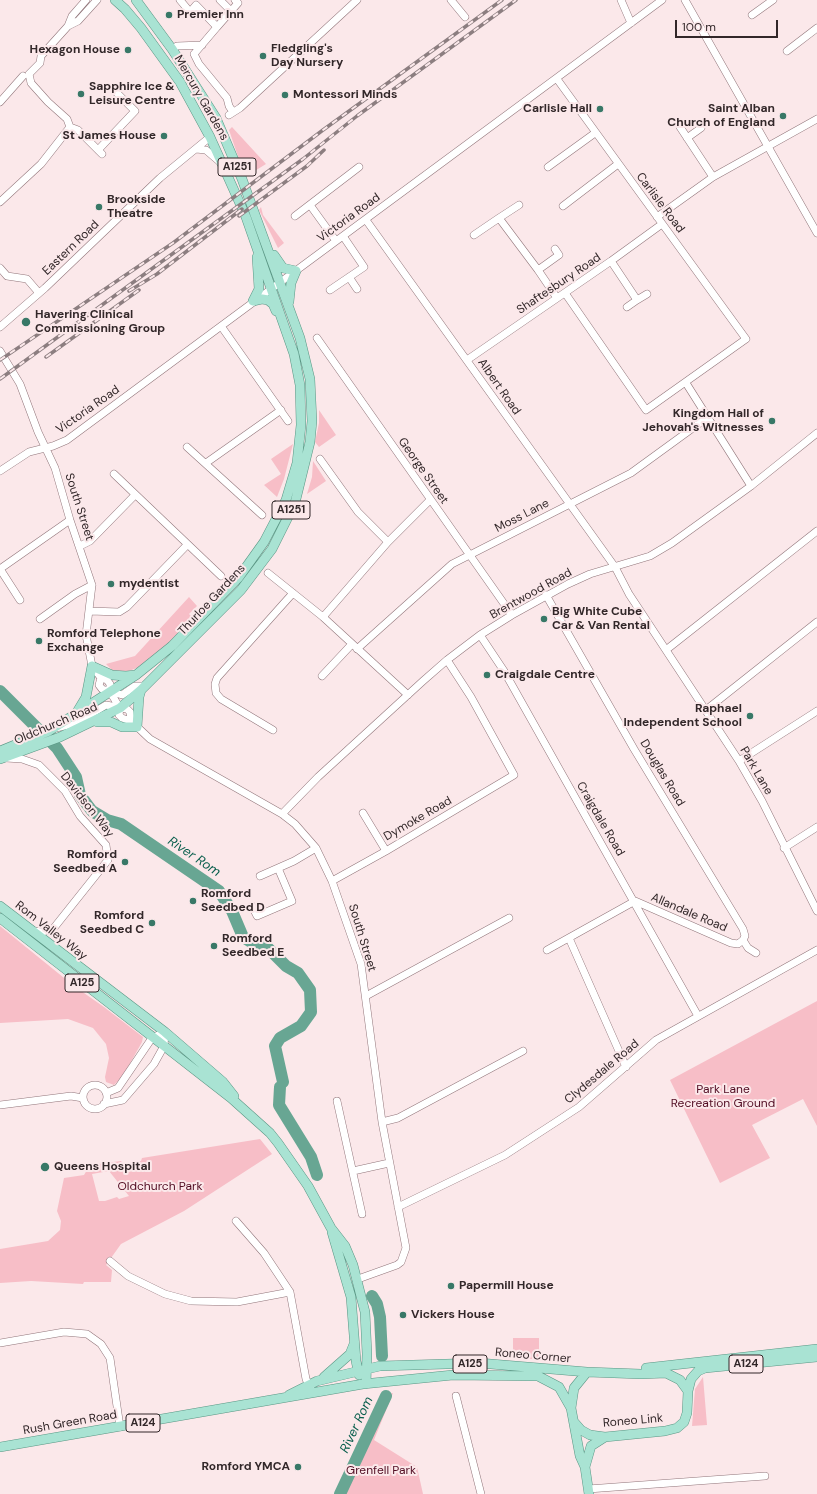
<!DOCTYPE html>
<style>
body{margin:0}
#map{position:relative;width:817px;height:1494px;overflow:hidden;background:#fbe8ea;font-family:"DM Sans",sans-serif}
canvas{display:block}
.scale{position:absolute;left:675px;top:20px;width:103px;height:18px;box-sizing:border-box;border:2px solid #322729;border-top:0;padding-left:5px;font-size:12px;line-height:14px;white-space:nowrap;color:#322729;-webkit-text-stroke:3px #fbe8ea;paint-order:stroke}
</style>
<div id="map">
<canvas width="817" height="1494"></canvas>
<div class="scale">100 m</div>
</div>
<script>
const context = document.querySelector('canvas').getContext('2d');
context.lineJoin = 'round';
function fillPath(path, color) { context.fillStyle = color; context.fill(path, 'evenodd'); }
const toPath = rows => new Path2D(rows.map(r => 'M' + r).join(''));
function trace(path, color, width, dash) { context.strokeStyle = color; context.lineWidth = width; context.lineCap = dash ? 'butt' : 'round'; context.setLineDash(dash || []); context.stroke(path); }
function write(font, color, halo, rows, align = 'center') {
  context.font = font + ' "DM Sans",sans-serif'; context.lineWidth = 4; context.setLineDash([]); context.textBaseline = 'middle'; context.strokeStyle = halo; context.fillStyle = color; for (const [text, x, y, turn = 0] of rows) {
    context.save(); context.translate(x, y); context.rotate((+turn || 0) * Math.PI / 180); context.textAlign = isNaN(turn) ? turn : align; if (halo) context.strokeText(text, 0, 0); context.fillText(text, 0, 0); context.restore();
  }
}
fillPath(toPath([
 [232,127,266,164,245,177,229,130],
 [261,207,263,215,284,243,278,248,259,210],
 [319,410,336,435,319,447,315,442,319,423],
 [293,444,284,479,277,497,264,485,281,474,271,459],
 [313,461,326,481,307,494,312,477],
 [189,597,197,606,189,614,193,618,162,651,142,666,129,671,119,673,112,670,106,664,135,656],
 [0,926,74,986,104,1007,143,1037,142,1042,123,1076,114,1085,106,1082,105,1077,109,1058,106,1044,93,1028,68,1019,0,1023],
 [817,1001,817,1126,803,1099,752,1125,770,1158,720,1183,670,1080],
 [260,1139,272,1154,184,1211,121,1244,106,1265,112,1270,111,1282,84,1282,83,1284,31,1281,0,1283,0,1249,48,1241,60,1230,61,1221,57,1211,64,1178,84,1175,90,1165,121,1161,123,1164,141,1161,142,1158],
 [109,1171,129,1196,119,1199,117,1197,105,1201,99,1201,92,1174],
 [513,1338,539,1338,539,1359,513,1359],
 [703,1377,707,1425,692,1426,695,1389],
 [393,1393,374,1440,417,1467,423,1494,344,1494,389,1394]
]), '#f7bec7');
trace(toPath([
 [0,691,57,748,76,777,80,795,92,811,107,820,121,824,219,891,232,911,243,937,251,942,267,947,286,966,298,973,310,990,311,1012,301,1026,280,1038,275,1046,283,1082],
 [280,1087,279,1105,311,1157,317,1175],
 [372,1296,377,1304,380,1317,382,1356],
 [340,1494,386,1396]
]), '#68a693', 12);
const minor = toPath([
 [180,0,190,12,196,5,217,27,231,11],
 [220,0,231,11,238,3,235,0],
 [451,0,465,17],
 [621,0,631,23],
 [685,0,817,233],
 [752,15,773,0],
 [68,26,78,21,97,0],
 [217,27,194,54,199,64,227,98,229,106,233,112],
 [172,49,177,46,202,45],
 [787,51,817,28],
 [557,79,746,339,646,410,565,293],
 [0,102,23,76],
 [229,115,240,108,357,0],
 [70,127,67,119,48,102,31,83,29,74,40,63,41,56,68,26,72,16,86,0],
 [70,127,78,130,102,154],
 [680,127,713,177],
 [687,138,701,128],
 [196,149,206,150,220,162],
 [98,150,135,111,114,90],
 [548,167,595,133],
 [0,202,41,164,70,127],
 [310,205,336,241],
 [563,206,618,164],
 [295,216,359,167],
 [657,217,713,177,817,119],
 [499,218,519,205],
 [366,220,615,567,629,594,739,761,762,801,817,911],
 [474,235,499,218,538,270],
 [555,249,559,255,538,270,557,298],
 [611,261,637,300,647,294],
 [0,268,7,276,27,279,39,293],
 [349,277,357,289],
 [330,290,364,267,343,236],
 [627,307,637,300],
 [221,326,288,421],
 [0,327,45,288,160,178,210,137],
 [317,338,512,615],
 [0,351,20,384,38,432,55,468,70,520,92,585,86,635,92,666,101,678,107,680,110,684,110,692,120,708,119,715,122,718,131,721,150,739,282,814,295,824,316,848,332,881,361,964,382,1122,406,1248,401,1262,397,1265,358,1279],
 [467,360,611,261,662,224],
 [686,383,751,486],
 [187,447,262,515],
 [320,459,358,512,388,542],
 [206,463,281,410],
 [0,471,29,452,53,446,67,440,662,0],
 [114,474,221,576],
 [80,546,90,541,135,495],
 [0,569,70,520],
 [0,569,20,600],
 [268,573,323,617,408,695],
 [546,595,634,749,743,929,745,936,743,940],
 [90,611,119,612,127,607,187,545],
 [323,617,388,542,430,500],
 [40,619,75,594,92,585],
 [480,635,504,671,698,1016],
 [357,649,452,564,631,473,708,417],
 [666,650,817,531],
 [322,676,352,644],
 [101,678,99,685,102,689,122,695,135,686,144,686],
 [706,710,817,622],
 [56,728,76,723,106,705,127,709,130,712,131,721],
 [273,730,221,699,216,693,215,684,217,678,293,593],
 [6,758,22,759,39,765,65,791,80,816,106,845,108,860,53,929,42,932,34,931],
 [739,761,817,711],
 [363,813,386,851],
 [282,814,318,777,423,681,447,660,480,635,512,615,568,584,590,574,650,556,672,543,751,486,817,433],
 [784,848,817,827],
 [260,876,294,861,316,848],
 [332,881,386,851,514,775,471,697,447,660],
 [252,906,257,916,292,901,278,868],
 [569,938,626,1067],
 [743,940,748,948,756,953],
 [547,950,635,901,731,943,738,944,743,940],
 [366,996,509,918],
 '83 1097a12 12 0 1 1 24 0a12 12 0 1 1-24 0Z',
 [106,1093,118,1088,152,1038,165,1032],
 [337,1101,362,1214],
 [104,1104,123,1100,154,1064,164,1046,165,1032],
 [0,1105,71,1096,83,1098],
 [382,1122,398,1118,523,1051],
 [353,1171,389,1163],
 [398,1207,505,1155,579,1107,656,1040,817,950],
 [236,1221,264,1253,290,1292,306,1379,311,1390],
 [110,1261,128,1276,165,1294,191,1301,237,1302,290,1292],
 [0,1343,64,1332,87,1334,101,1344,110,1358,120,1427],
 [456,1396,481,1494],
 [588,1489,765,1476]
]);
const major = toPath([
 [274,255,283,268,296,271,291,283,289,302],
 [253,301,259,289,257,257],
 [253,301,262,299,268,300,273,304,276,311],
 [77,712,86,697,92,666,112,675,126,676,135,675],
 [97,722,111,722,122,727,137,727,139,697,141,690],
 [0,751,49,731,136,675,172,646,239,577,264,542,286,500,297,463,301,425,300,385,294,354,246,217,210,137,180,82,141,28,125,9,115,0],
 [0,759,60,737,120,708,141,690,241,590,272,549,295,503,310,442,312,421,310,379,300,338,242,179,216,118,172,49,136,0],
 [0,906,165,1032,223,1082,234,1096],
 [0,918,231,1098,270,1133,278,1143,308,1186,331,1228,345,1246,353,1265,365,1312,367,1354,366,1384],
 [332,1232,351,1297,356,1361,359,1375],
 [646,1368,817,1349],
 [324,1377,350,1354,354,1344],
 [688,1391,691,1379,698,1371,705,1368,817,1357],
 [289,1395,317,1381,380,1366,479,1363,587,1372,641,1374,666,1373,680,1380,688,1391,687,1413,684,1422,677,1428,665,1431,605,1437,590,1435,581,1430,574,1422],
 [571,1408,574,1388,587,1372],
 [0,1447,363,1384,453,1375,538,1376,559,1387,571,1408,580,1456,585,1467,589,1494],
 [585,1467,591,1446,605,1437]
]);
trace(minor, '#91757a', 8);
trace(major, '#5a9684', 10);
trace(minor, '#fff', 7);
trace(major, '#a9e3d3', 9);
const rail = toPath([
 [239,216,307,166,324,150],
 [129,291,157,274,242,209],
 [46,357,139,290],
 [0,360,173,243,323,130,502,0],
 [0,379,303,159,357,116,516,0]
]);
trace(rail, '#8c7e80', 3.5);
trace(rail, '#fbe8ea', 2, [6]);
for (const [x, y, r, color] of [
 [169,15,4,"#387867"],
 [128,50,4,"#387867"],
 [263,56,4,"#387867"],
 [81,94,4,"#387867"],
 [285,95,4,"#387867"],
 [600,109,4,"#387867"],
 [783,116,4,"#387867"],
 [164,136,4,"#387867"],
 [99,207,4,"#387867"],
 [26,322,5,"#387867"],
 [772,421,4,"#387867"],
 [111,584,4,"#387867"],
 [544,619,4,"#387867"],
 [39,641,4,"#387867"],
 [487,675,4,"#387867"],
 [750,716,4,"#387867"],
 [125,862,4,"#387867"],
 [193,901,4,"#387867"],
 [152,923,4,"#387867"],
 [214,946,4,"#387867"],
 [45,1167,5,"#387867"],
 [451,1286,4,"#387867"],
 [403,1315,4,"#387867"],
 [298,1467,4,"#387867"]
]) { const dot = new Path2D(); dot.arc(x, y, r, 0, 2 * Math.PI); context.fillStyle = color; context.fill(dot); trace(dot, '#fbe8ea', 1.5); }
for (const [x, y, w] of [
 [237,167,38],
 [291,510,38],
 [82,983,34],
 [470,1364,34],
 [746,1364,34],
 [143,1423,34]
]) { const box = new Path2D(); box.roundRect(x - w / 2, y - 9, w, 18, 3); context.fillStyle = '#fbe8ea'; context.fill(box); trace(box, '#322729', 1); }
write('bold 11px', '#322729', null, [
 ["A1251",237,167],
 ["A1251",291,510],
 ["A125",82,983],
 ["A125",470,1364],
 ["A124",746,1364],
 ["A124",143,1423]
]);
write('bold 12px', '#322729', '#fbe8ea', [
 ["Premier Inn",177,15],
 ["Fledgling's",271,49],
 ["Day Nursery",271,63],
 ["Hexagon House",120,50,"right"],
 ["Sapphire Ice &",89,87],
 ["Leisure Centre",89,101],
 ["Montessori Minds",293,95],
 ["Carlisle Hall",592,109,"right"],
 ["Saint Alban",775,109,"right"],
 ["Church of England",775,123,"right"],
 ["St James House",156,136,"right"],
 ["Brookside",107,200],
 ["Theatre",107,214],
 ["Havering Clinical",35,315],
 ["Commissioning Group",35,329],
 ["Kingdom Hall of",764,414,"right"],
 ["Jehovah's Witnesses",764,428,"right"],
 ["mydentist",119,584],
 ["Big White Cube",552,612],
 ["Car & Van Rental",552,626],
 ["Romford Telephone",47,634],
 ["Exchange",47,648],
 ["Craigdale Centre",495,675],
 ["Raphael",742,709,"right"],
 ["Independent School",742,723,"right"],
 ["Romford",117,855,"right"],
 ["Seedbed A",117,869,"right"],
 ["Romford",201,894],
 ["Seedbed D",201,908],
 ["Romford",144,916,"right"],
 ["Seedbed C",144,930,"right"],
 ["Romford",222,939],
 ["Seedbed E",222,953],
 ["Queens Hospital",54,1167],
 ["Papermill House",459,1286],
 ["Vickers House",411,1315],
 ["Romford YMCA",290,1467,"right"]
], 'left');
write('12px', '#322729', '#fbe8ea', [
 ["Mercury Gardens",201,98,60],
 ["Carlisle Road",660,203,53],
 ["Victoria Road",349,218,-36],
 ["Eastern Road",71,248,-44],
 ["Shaftesbury Road",559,284,-34],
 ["Albert Road",499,387,55],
 ["Victoria Road",88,410,-35],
 ["George Street",423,471,55],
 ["South Street",79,507,72],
 ["Moss Lane",522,516,-27],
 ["Brentwood Road",531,594,-29],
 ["Thurloe Gardens",212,600,-47],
 ["Oldchurch Road",56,724,-23],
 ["Park Lane",756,771,60],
 ["Douglas Road",662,773,59],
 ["Davidson Way",87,805,52],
 ["Dymoke Road",418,819,-30],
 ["Craigdale Road",600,819,60],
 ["Allandale Road",689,913,23],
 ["Rom Valley Way",51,931,38],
 ["South Street",362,938,73],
 ["Clydesdale Road",602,1072,-40],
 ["Roneo Corner",533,1356,5],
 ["Roneo Link",633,1421,-5],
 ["Rush Green Road",70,1423,-10]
]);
write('12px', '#510c22', '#fbe8ea', [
 ["Park Lane",723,1090],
 ["Recreation Ground",723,1104],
 ["Oldchurch Park",160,1187],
 ["Grenfell Park",381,1471]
]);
write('italic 13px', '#085e4c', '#fbe8ea', [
 ["River Rom",194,857,34],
 ["River Rom",357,1425,-65]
]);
</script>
